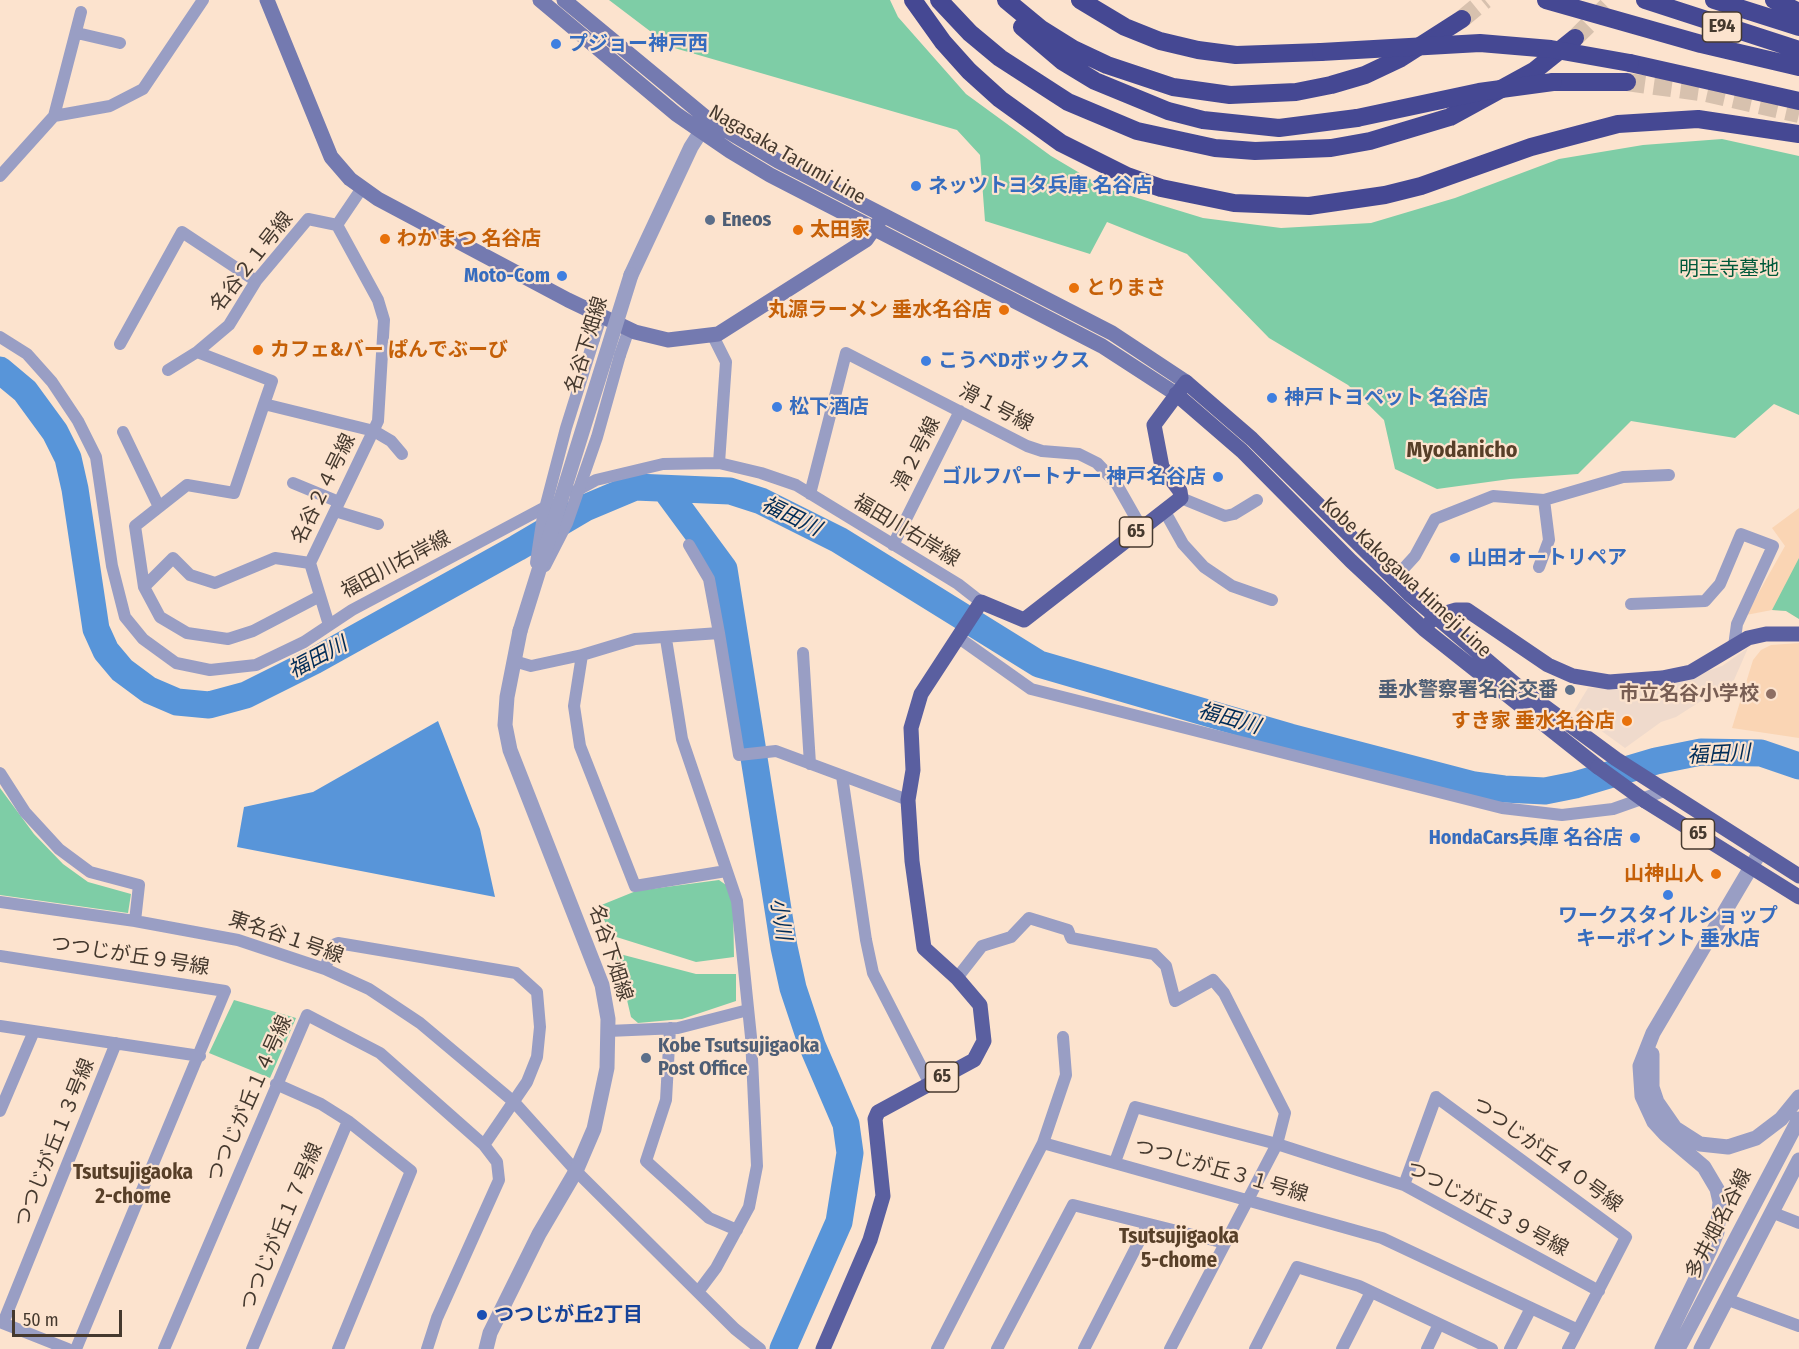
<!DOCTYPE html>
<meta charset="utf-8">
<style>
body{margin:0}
#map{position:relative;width:1799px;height:1349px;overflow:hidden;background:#fce3ce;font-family:"Fira Sans Condensed",sans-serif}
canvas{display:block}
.scale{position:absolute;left:12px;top:1310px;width:110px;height:27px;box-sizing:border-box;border:3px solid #45392e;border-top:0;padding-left:8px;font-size:18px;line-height:21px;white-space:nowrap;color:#45392e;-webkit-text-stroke:4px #fce3ce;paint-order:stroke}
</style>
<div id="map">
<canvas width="1799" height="1349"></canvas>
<div class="scale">50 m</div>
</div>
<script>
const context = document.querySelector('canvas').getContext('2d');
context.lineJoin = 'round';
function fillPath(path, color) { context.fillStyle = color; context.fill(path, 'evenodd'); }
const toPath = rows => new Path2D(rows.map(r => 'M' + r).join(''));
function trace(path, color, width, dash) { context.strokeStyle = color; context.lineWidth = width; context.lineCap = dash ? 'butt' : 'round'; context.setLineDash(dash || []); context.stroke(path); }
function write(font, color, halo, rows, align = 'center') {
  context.font = font + ' "Fira Sans Condensed","Noto Sans JP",sans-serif'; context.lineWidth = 4.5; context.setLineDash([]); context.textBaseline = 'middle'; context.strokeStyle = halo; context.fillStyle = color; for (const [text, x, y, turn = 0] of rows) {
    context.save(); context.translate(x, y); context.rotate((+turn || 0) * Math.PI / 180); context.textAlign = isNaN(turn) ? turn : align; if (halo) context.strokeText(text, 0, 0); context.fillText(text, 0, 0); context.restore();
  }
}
fillPath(toPath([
 [1748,648,1734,680,1676,717,1661,722,1625,748,1574,711,1588,688,1667,685,1722,666]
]), '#efdacc');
fillPath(toPath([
 [1799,508,1799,619,1786,611,1772,610,1746,615,1785,546,1772,528],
 [1799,643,1799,738,1732,728,1753,660,1761,650,1771,645]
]), '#fad5b4');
fillPath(toPath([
 [609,0,890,0,898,17,966,94,1051,156,1105,188,1203,218,1281,228,1371,223,1455,198,1559,159,1643,145,1722,139,1799,156,1799,415,1774,404,1735,438,1631,421,1578,474,1510,479,1437,489,1395,469,1384,420,1348,385,1269,338,1187,254,1107,222,1090,254,985,221,980,155,957,130,671,47],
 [1799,558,1799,619,1786,611,1772,610],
 [0,788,34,834,63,864,88,882,131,894,128,913,0,895],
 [719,880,726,885,733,904,734,957,696,962,610,935,599,906,636,891],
 [616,953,696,974,736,974,736,1001,682,1019,638,1023,631,1017],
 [234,1000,296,1018,270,1078,209,1053]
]), '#7ecda6');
fillPath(toPath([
 [438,721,480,829,495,897,237,847,244,807,313,792]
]), '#5895d9');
trace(toPath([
 [0,370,25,391,55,432,68,458,75,489,96,629,106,651,122,670,149,690,177,702,209,705,246,695,314,661,517,548,585,508,635,487,730,491,761,501,839,540,1039,664,1290,737,1474,785,1504,789,1545,791,1575,785,1656,761,1701,752,1761,753,1799,766],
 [665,489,724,569,784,947,793,988,812,1045,846,1124,850,1153,839,1222,783,1349]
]), '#5895d9', 27);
trace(toPath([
 [1462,19,1485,0],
 [1575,38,1613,0],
 [1627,82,1706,93,1799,114]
]), '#d7c1ae', 18, [18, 9]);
trace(toPath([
 [77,33,120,43],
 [54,116,81,12],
 [0,176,54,116,110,106,143,89,203,0],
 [713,336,726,362,719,463],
 [0,337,27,354,52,382,78,421,96,457,112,566,125,617,143,639,176,663,210,670,256,665,304,642,352,610,551,504],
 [594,339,601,317],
 [120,344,182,232,256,281],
 [197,352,272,381,264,404,374,431,391,441,402,454],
 [620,355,629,329],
 [168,370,197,352,229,325,256,281,308,219,337,225,362,188],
 [264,404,234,493,187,485,135,526,144,587,160,617,187,633,228,639,253,631,320,596],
 [123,432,159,507],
 [293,483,339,502],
 [574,492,596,480,663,464,719,463,761,473,796,485,958,584,981,602],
 [810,494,846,353,1027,446,1042,451,1079,454,1097,463,1116,483,1141,527],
 [1181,498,1225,516,1234,514,1257,500],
 [1164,510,1183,544,1204,567,1232,586,1272,600],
 [335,511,378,524],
 [689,545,709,579,719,633],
 [893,545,960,411],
 [310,563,378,421,384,320,378,300,337,225],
 [1539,567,1549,540,1544,500],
 [1394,579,1415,556,1435,519,1493,496,1544,500,1623,477,1669,475],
 [144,587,173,558,190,575,215,583,275,558,310,563,329,625],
 [1631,604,1705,601,1720,584,1741,534,1773,546,1737,624,1734,646],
 [959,638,1031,689,1502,808,1562,815,1613,809,1664,791],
 [666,639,682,739,737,901,751,1037,757,1166,749,1207,716,1268,698,1292],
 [803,653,810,764],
 [582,655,574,706,580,746,635,886,726,871],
 [514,661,531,666,582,655,635,639,719,633,739,755,776,751,908,800],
 [0,773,25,812,59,849,90,872,139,885,135,921,238,940,325,969,369,989,420,1023,514,1102,576,1171,735,1329,760,1349],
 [842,776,866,940,873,973,930,1084],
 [0,902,135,921],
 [0,956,225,991,76,1349],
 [957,978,982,946,1011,937,1029,918,1068,930,1071,938,1154,954,1166,966,1175,1001,1213,980,1224,993,1285,1113,1277,1144,1135,1107,1115,1162],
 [0,1026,200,1056],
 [670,1028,666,1100,646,1161,709,1218,737,1230],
 [608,1031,678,1028,748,1010],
 [276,1084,321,1104,348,1121,411,1171,338,1349],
 [0,1111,34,1031],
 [1043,1143,1066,1075,1063,1037],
 [1404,1185,1436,1097,1626,1237,1578,1330],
 [1771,1212,1799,1223],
 [1726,1299,1799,1326],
 [0,1322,68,1349],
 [3,1323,116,1043],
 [164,1349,307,1015,380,1053,484,1145,527,1082,537,1057,540,1027,537,992,516,973,338,943,333,945,325,969],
 [252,1349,348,1121],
 [427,1349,437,1318,499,1180,497,1162,484,1145],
 [937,1349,1043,1143,1382,1238,1578,1330,1568,1349],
 [997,1349,1073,1205,1225,1243],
 [1084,1349,1148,1224],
 [1170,1349,1277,1144,1404,1185,1599,1291],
 [1255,1349,1297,1267,1359,1286,1492,1349],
 [1342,1349,1371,1292],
 [1427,1349,1439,1324],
 [1510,1349,1531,1308]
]), '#999ec4', 12);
trace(toPath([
 [631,275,691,147,707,122],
 [1652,1054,1652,1087,1657,1102,1675,1128,1700,1144,1728,1147,1756,1138,1781,1119,1799,1097],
 [486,1349,490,1333,539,1234,576,1171,594,1129,607,1068,608,1019,602,985,510,750,505,725,507,697,520,631],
 [1662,1349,1710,1250,1717,1232,1720,1202,1717,1189,1704,1167,1665,1134,1654,1122,1642,1096,1640,1066,1653,1033,1760,852],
 [1678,1349,1799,1119],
 [1701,1349,1799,1160]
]), '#999ec4', 15);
trace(toPath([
 [267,0,331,157,350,179,378,199,568,300,635,332,668,340,718,334,866,240,883,216],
 [540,0,676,114,730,151,770,175,1102,346,1176,394],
 [564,0,709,120,778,161,1112,333,1186,382]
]), '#747ab0', 15);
trace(toPath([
 [1176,394,1242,451,1351,561,1424,629,1598,767],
 [1431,621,1436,616,1456,610,1467,610,1548,665,1573,676,1609,682,1662,678,1691,672,1748,638,1766,634,1799,634],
 [1645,801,1799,897],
 [823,1349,870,1240,883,1196,875,1119,878,1112,974,1060,984,1041,980,1005,957,978,924,948,912,861,908,800,913,770,911,728,921,694,981,602,1024,620,1181,498,1180,491,1162,467,1154,425,1186,382,1252,439,1409,594,1521,689,1616,759,1799,876]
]), '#5a5fa0', 15);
trace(toPath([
 [913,0,943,42,969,71,1000,99,1061,143,1127,176,1161,188,1234,203,1309,206,1385,195,1421,186,1531,147,1618,124,1698,119,1799,134],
 [939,0,970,33,1000,58,1068,102,1137,131,1215,148,1255,151,1331,148,1370,141,1450,117,1534,71,1575,38],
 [1006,0,1041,29,1073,49,1107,65,1173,87,1230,95,1296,92,1331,85,1365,75,1401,58,1462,19],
 [1080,0,1125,27,1160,41,1198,50,1236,55,1321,52],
 [1546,0,1701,44,1799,67],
 [1645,0,1799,50],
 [1714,0,1799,27],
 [1774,0,1799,12],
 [1022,27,1062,61,1095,81,1168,111,1203,120,1279,128,1357,118],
 [1630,63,1799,101],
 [1553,82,1627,82]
]), '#454893', 18);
trace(toPath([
 [536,563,543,516,566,428,594,339],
 [545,566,567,523,597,437,620,355]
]), '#999ec4', 12);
trace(toPath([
 [520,631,631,275]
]), '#999ec4', 15);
trace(toPath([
 [1598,767,1645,801]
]), '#5a5fa0', 15);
trace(toPath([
 [1321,52,1480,43,1551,49,1630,63],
 [1357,118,1479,92,1553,82]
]), '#454893', 18);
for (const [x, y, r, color] of [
 [556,44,6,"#3f7fe0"],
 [916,186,6,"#3f7fe0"],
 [710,220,6,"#5c6f8a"],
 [798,230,6,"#e8710a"],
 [385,239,6,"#e8710a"],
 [562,276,6,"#3f7fe0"],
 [1074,288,6,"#e8710a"],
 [1004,310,6,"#e8710a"],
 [258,350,6,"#e8710a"],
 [926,361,6,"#3f7fe0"],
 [1272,398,6,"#3f7fe0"],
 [777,407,6,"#3f7fe0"],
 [1218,477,6,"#3f7fe0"],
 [1455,558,6,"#3f7fe0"],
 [1570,690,6,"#5c6f8a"],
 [1771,694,6,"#8d6e63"],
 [1627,721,6,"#e8710a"],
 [1635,838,6,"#3f7fe0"],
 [1716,874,6,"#e8710a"],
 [1668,895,6,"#3f7fe0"],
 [646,1058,6,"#5c6f8a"],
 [482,1315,6,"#1a4fb4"]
]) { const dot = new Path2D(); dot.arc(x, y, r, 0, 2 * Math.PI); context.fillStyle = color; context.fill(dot); trace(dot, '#fce3ce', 2); }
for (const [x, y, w] of [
 [1722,27,39],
 [1136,532,33],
 [1698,834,33],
 [942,1077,33]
]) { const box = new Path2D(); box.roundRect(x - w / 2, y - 15, w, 30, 4.5); context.fillStyle = '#fce3ce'; context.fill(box); trace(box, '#45392e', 1.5); }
write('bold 18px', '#45392e', null, [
 ["E94",1722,27],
 ["65",1136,532],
 ["65",1698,834],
 ["65",942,1077]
]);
write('bold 20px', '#366cbe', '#fce3ce', [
 ["プジョー神戸西",568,44],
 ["ネッツトヨタ兵庫 名谷店",928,186],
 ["Moto-Com",550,276,"right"],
 ["こうべDボックス",938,361],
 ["神戸トヨペット 名谷店",1284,398],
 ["松下酒店",789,407],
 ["ゴルフパートナー 神戸名谷店",1206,477,"right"],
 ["山田オートリペア",1467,558],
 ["HondaCars兵庫 名谷店",1623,838,"right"],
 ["ワークスタイルショップ",1668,916,"center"],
 ["キーポイント 垂水店",1668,939,"center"]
], 'left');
write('20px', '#45392e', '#fce3ce', [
 ["Nagasaka Tarumi Line",787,155,30],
 ["名谷２１号線",252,262,-52],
 ["名谷下畑線",587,345,-73],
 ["滑１号線",996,408,27],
 ["滑２号線",917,454,-63],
 ["名谷２４号線",324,489,-64],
 ["福田川右岸線",906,531,31],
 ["福田川右岸線",396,565,-28],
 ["Kobe Kakogawa Himeji Line",1406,578,43],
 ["東名谷１号線",286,938,19],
 ["名谷下畑線",610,953,72],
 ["つつじが丘９号線",130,956,9],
 ["つつじが丘１４号線",250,1099,-66],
 ["つつじが丘１３号線",55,1143,-68],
 ["つつじが丘４０号線",1547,1155,36],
 ["つつじが丘３１号線",1221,1171,16],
 ["つつじが丘３９号線",1487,1209,28],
 ["多井畑名谷線",1719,1224,-63],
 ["つつじが丘１７号線",282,1227,-67]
]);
write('bold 20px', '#4e5e75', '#fce3ce', [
 ["Eneos",722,220],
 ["垂水警察署名谷交番",1558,690,"right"],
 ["Kobe Tsutsujigaoka",658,1046],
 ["Post Office",658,1069]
], 'left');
write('bold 20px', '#c56008', '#fce3ce', [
 ["太田家",810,230],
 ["わかまつ 名谷店",397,239],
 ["とりまさ",1086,288],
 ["丸源ラーメン 垂水名谷店",992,310,"right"],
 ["カフェ&バー ぱんでぶーび",270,350],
 ["すき家 垂水名谷店",1615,721,"right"],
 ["山神山人",1704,874,"right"]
], 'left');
write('20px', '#00593a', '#fce3ce', [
 ["明王寺墓地",1729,269]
]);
write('bold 20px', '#785e54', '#fce3ce', [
 ["市立名谷小学校",1759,694]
], 'right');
write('bold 20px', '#164399', '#fce3ce', [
 ["つつじが丘2丁目",494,1315]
], 'left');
write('italic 21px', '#002c57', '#fce3ce', [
 ["福田川",791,517,26],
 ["福田川",318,658,-28],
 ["福田川",1229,719,16],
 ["福田川",1719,755,-3],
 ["小川",780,919,81]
]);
write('bold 21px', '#573f28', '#fce3ce', [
 ["Tsutsujigaoka",133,1173],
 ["2-chome",133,1197],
 ["Tsutsujigaoka",1179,1237],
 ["5-chome",1179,1261]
]);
write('bold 22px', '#573f28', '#fce3ce', [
 ["Myodanicho",1462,451]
]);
</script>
